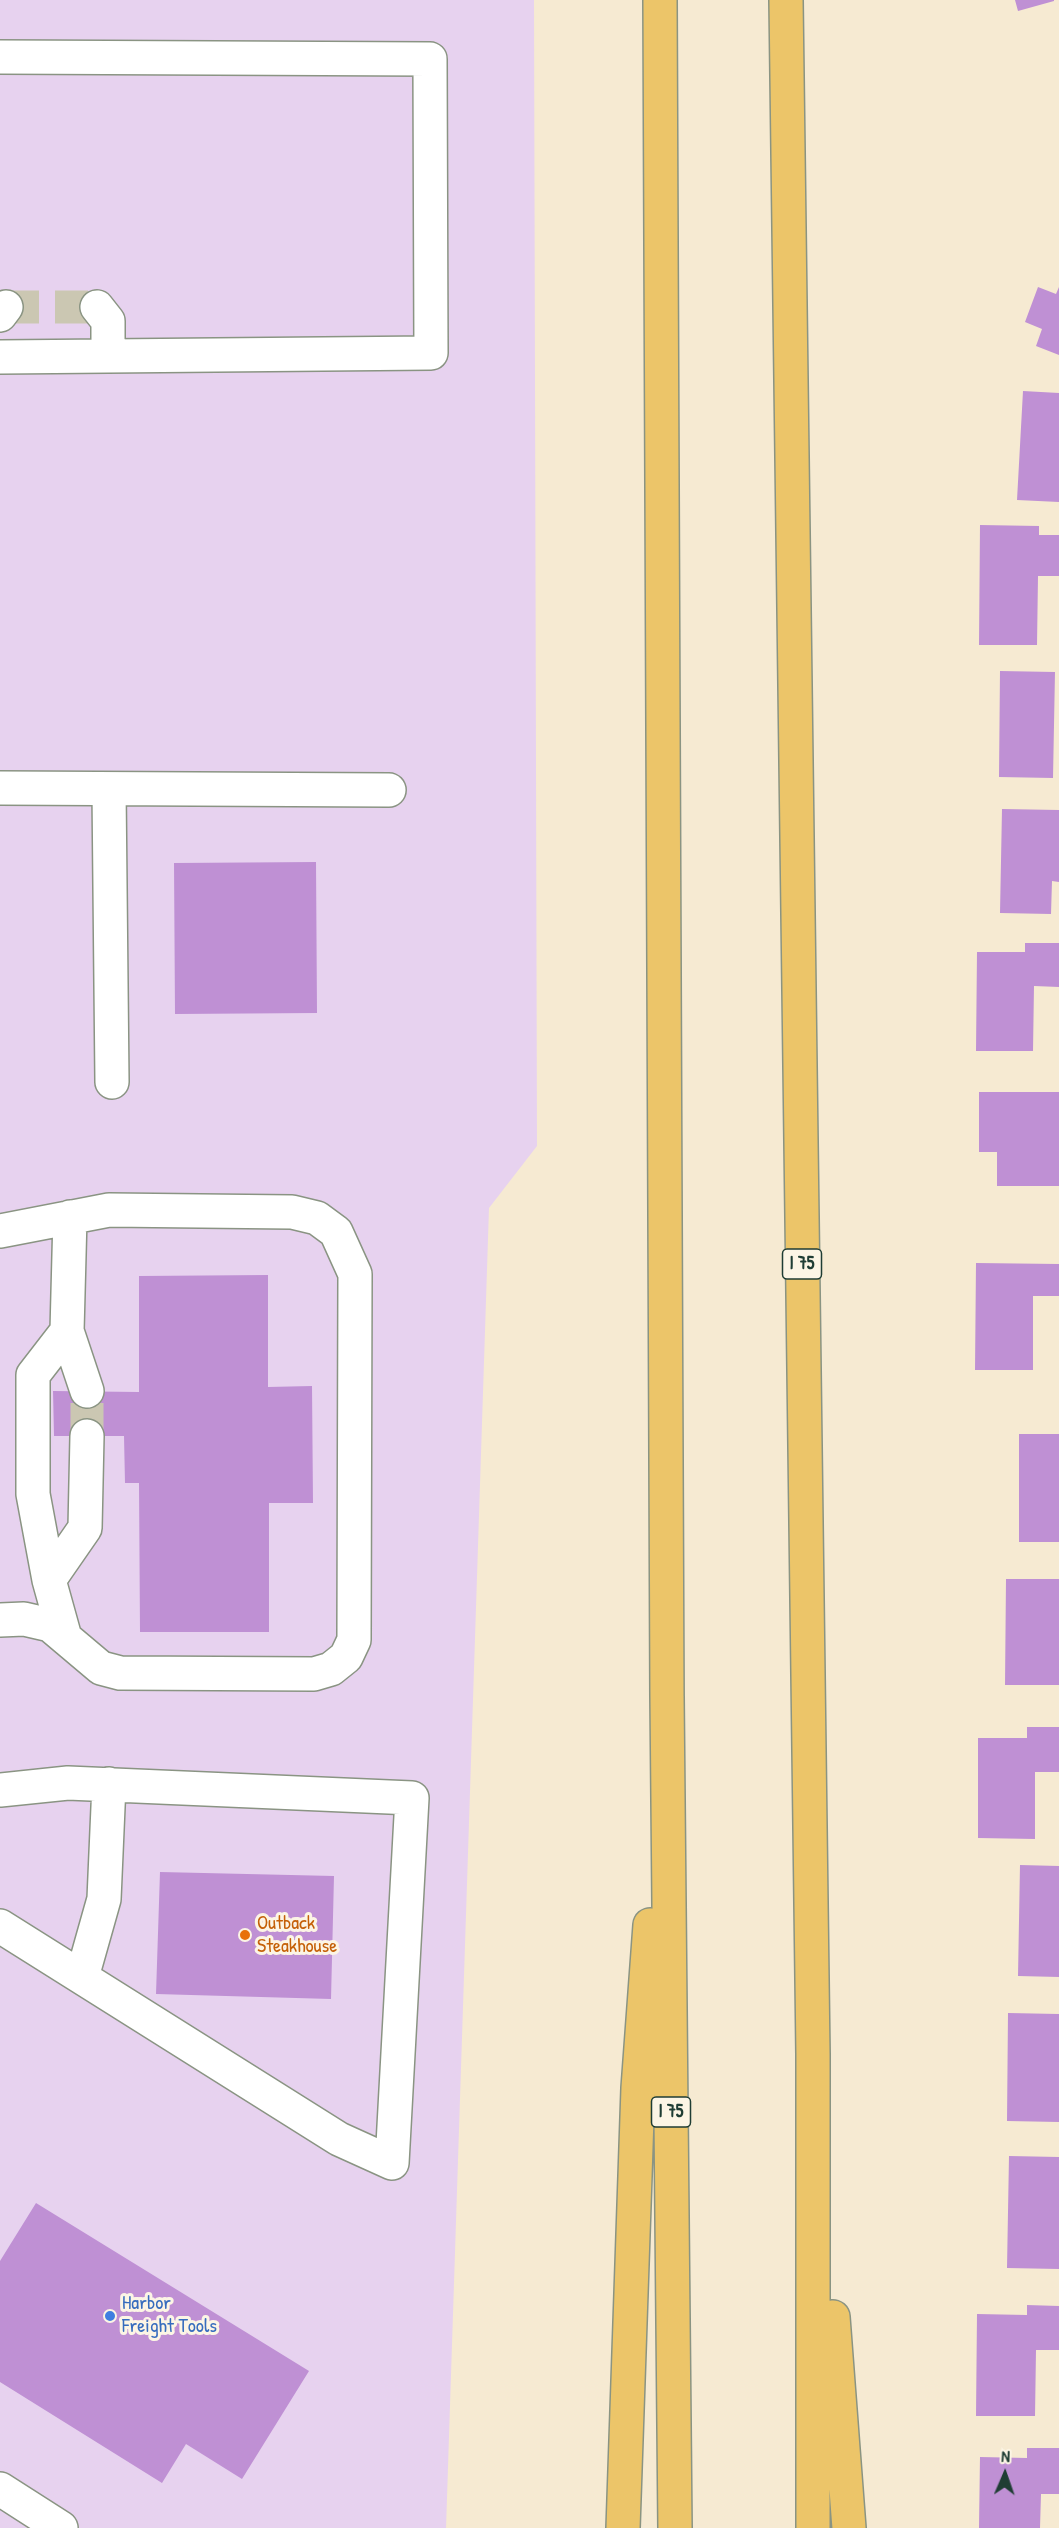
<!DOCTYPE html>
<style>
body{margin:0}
#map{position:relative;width:1059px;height:2528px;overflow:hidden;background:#f6ead2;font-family:"Patrick Hand",sans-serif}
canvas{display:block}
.north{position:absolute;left:975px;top:2444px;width:60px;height:60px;-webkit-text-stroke:4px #fcf5e5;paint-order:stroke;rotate:2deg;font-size:16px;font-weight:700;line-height:24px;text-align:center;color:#1f3d34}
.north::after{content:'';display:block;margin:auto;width:21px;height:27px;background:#1f3d34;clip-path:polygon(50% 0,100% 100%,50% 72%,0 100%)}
</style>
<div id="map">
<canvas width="1059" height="2528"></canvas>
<div class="north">N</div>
</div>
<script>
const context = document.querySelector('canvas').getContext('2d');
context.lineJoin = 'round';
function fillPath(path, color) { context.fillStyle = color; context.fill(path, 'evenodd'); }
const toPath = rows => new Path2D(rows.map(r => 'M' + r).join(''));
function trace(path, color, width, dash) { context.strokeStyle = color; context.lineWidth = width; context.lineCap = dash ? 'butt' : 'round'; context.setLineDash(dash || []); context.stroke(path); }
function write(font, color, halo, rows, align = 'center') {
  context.font = font + ' "Patrick Hand",sans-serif'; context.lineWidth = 6; context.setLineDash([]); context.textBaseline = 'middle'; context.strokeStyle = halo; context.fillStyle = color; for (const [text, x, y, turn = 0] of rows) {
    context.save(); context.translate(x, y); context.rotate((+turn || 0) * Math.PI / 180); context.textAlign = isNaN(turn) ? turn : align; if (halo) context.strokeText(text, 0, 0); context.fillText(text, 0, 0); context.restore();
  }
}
fillPath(toPath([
 [0,0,534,0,537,1146,489,1208,446,2528,0,2528]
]), '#e7d2ef');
fillPath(toPath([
 [1015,0,1054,0,1054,1,1018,11],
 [1038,287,1056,294,1059,287,1059,355,1036,346,1042,329,1025,322],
 [1023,391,1059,393,1059,502,1017,500],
 [980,525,1039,526,1039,535,1059,535,1059,576,1038,576,1037,645,979,645],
 [1000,671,1055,672,1053,778,999,777],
 [1002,809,1059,810,1059,882,1052,881,1051,914,1000,913],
 [316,862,317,1013,175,1014,174,863],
 [1025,943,1059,943,1059,987,1034,986,1033,1051,976,1051,977,952,1025,952],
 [979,1092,1059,1092,1059,1186,997,1186,997,1152,979,1152],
 [976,1263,1059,1264,1059,1296,1033,1296,1033,1370,975,1370],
 [268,1275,268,1387,312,1386,313,1503,269,1503,269,1632,140,1632,139,1483,125,1483,124,1436,54,1436,53,1391,139,1392,139,1276],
 [1019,1434,1059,1434,1059,1542,1019,1542],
 [1006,1579,1059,1579,1059,1685,1005,1685],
 [1027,1727,1059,1727,1059,1772,1035,1772,1035,1839,978,1838,978,1738,1027,1738],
 [1020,1865,1059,1866,1059,1977,1018,1976],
 [160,1872,334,1876,331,1999,156,1994],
 [1008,2013,1059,2014,1059,2122,1007,2121],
 [1009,2156,1059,2157,1059,2269,1007,2268],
 [36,2203,309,2371,242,2479,186,2444,162,2483,0,2382,0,2261],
 [1027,2305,1059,2306,1059,2350,1036,2350,1035,2416,976,2416,977,2314,1027,2315],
 [1027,2448,1059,2448,1059,2494,1041,2494,1040,2528,979,2528,980,2457,1027,2458]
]), '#bf90d4');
trace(toPath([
 [6,307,97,307],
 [87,1436,87,1391]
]), '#cbc7b2', 33, [33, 16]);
const minor = toPath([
 [0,57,430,59,431,353,0,357],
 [97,307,108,321,108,356],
 [0,315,6,307],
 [0,788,389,790],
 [109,789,112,1082],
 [0,1231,109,1210,292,1212,317,1218,336,1232,355,1274,354,1640,346,1657,331,1669,314,1674,120,1673,101,1668,50,1625,24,1619,0,1620],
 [67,1331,87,1391],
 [49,1580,85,1528,87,1436],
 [64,1634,49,1580,33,1494,33,1375,67,1331,70,1217],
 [0,1790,68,1783,412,1798,392,2163,339,2139,0,1926],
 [82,1977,104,1899,109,1784],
 [0,2489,61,2528]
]);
const highway = toPath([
 [660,0,667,1696,675,2528],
 [786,0,813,2053,813,2528],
 [833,2317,849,2528],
 [623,2528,638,2088,650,1925]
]);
trace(minor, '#8a9483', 36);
trace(highway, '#8a9483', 36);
trace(minor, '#fff', 33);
trace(highway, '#ecc569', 33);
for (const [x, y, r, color] of [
 [245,1935,6,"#e8710a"],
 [110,2316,6,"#3f7fe0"]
]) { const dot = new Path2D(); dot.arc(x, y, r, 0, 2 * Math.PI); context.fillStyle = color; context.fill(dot); trace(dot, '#fcf5e5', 2); }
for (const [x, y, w] of [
 [802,1264,39],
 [671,2112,39]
]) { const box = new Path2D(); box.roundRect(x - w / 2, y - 15, w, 30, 4.5); context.fillStyle = '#fcf5e5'; context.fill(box); trace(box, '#1f3d34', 1.5); }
write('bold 18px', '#1f3d34', null, [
 ["I 75",802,1264],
 ["I 75",671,2112]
]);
write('20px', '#c56008', '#fcf5e5', [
 ["Outback",257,1924],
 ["Steakhouse",257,1947]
], 'left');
write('20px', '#366cbe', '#fcf5e5', [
 ["Harbor",122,2304],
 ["Freight Tools",122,2327]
], 'left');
</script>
